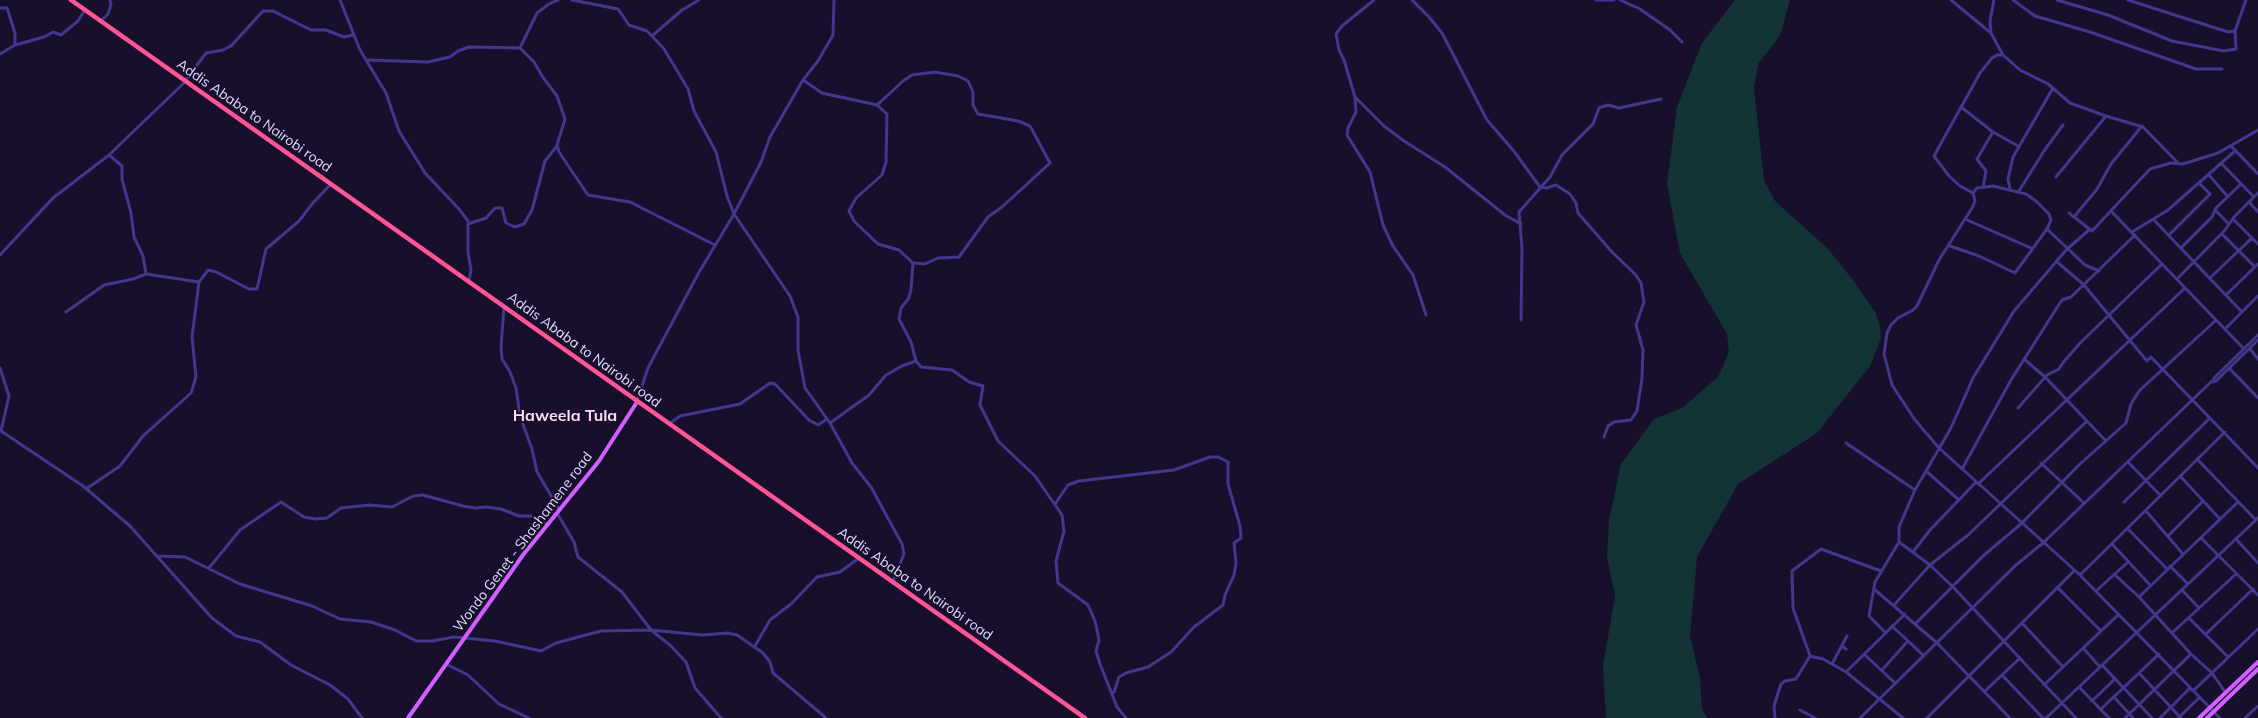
<!DOCTYPE html>
<style>
body{margin:0}
canvas{display:block;background:#170f2b}
</style>
<canvas width="2258" height="718"></canvas>
<script>
const context = document.querySelector('canvas').getContext('2d');
context.lineJoin = 'round';
function fillPath(path, color) { context.fillStyle = color; context.fill(path, 'evenodd'); }
const toPath = rows => new Path2D(rows.map(r => 'M' + r).join(''));
function trace(path, color, width, dash) { context.strokeStyle = color; context.lineWidth = width; context.lineCap = dash ? 'butt' : 'round'; context.setLineDash(dash || []); context.stroke(path); }
function write(font, color, halo, rows, align = 'center') {
  context.font = font + ' Mulish,sans-serif'; context.lineWidth = 4; context.setLineDash([]); context.textBaseline = 'middle'; context.strokeStyle = halo; context.fillStyle = color; for (const [text, x, y, turn = 0] of rows) {
    context.save(); context.translate(x, y); context.rotate((+turn || 0) * Math.PI / 180); context.textAlign = isNaN(turn) ? turn : align; if (halo) context.strokeText(text, 0, 0); context.fillText(text, 0, 0); context.restore();
  }
}
fillPath(toPath([
 [1735,0,1790,0,1780,36,1758,64,1754,88,1764,180,1775,201,1828,249,1853,280,1875,312,1879,322,1881,338,1870,366,1817,433,1738,484,1697,557,1690,636,1700,678,1702,710,1708,718,1606,718,1603,666,1615,596,1607,557,1609,521,1621,464,1654,419,1682,408,1718,377,1729,352,1727,334,1680,253,1667,184,1677,107,1702,43]
]), '#123436');
trace(toPath([
 [340,0,360,50,386,93,399,131,425,173,459,209,468,221,468,253,471,269,469,282],
 [572,0,618,9,629,25,647,31,652,36,682,10,699,0],
 [1374,0,1342,26,1336,34,1339,50,1344,60,1355,97,1384,126,1404,141,1445,167,1505,215,1521,224],
 [1412,0,1429,17,1442,33,1487,120,1513,150,1540,187,1546,188,1556,185,1570,194,1576,203,1578,213,1612,252,1635,274,1641,283,1644,302,1636,325,1643,350,1642,378,1637,411,1631,420,1614,422,1608,426,1604,437],
 [1596,0,1614,0],
 [1620,0,1640,9,1670,30,1682,42],
 [1951,0,1991,33,2003,55,2020,70,2048,84,2070,103,2106,116,2143,127,2177,162],
 [2013,0,2035,16,2090,32,2196,69,2222,69],
 [2057,0,2108,15,2172,41,2224,51,2236,49,2235,31,2246,0],
 [2128,0,2228,32,2235,31],
 [0,8,7,8,15,33,15,45],
 [101,21,108,14,111,5,110,0],
 [1991,33,1990,21,1994,0],
 [652,36,664,49,688,89,694,111,716,152,727,196,734,214,790,296,798,317,798,350,805,388,830,423,852,463,871,487,902,544,904,554,893,581],
 [520,48,534,62,542,76,557,96,565,119,557,145,559,152,588,195,630,202,715,245],
 [0,54,15,45,44,37,53,32,61,35,78,21,85,10],
 [367,60,428,62,450,57,458,51,469,47,520,48,537,13,549,4,558,0],
 [803,80,822,93,877,105,887,114,886,162,882,175,856,198,849,211,854,221,878,244,899,250,913,263,911,289,909,298,901,308,899,319,911,342,916,361,921,367,952,370,969,382,983,386,980,405,998,441,1035,476,1062,515,1064,531,1056,561,1058,583,1088,605,1095,621,1099,640,1096,651,1100,664,1117,707,1126,718],
 [185,81,206,53,223,50,231,46,263,11,273,11,311,30,326,30,344,37,353,35],
 [1355,98,1356,112,1348,128,1347,135,1370,172,1383,225,1393,246,1413,275,1426,315],
 [877,105,903,81,912,75,935,72,958,76,968,81,973,92,973,105,978,114,1018,121,1030,126,1050,163,1002,207,988,217,959,257,938,258,925,264,913,263],
 [1961,107,1993,132,2018,146],
 [2231,146,2258,174],
 [109,155,122,166,122,179,131,213,134,237,143,256,146,274,199,282],
 [2222,164,2254,197],
 [2209,175,2228,197],
 [2056,177,2106,116],
 [1983,187,1986,171,1977,159,1993,132],
 [2010,189,2008,179,2013,157,2053,88],
 [2019,191,2044,151,2063,125],
 [1973,193,1975,201,1972,208,1939,260,1917,306,1913,310,1898,318,1891,325,1887,333,1884,354,1892,385,1915,420,1939,448,2080,575,2220,718],
 [1973,193,1960,186,1949,176,1934,156,1980,73,1992,58,1997,55,2003,55],
 [2249,202,2258,212],
 [2215,210,2229,224],
 [2111,211,2244,349],
 [2069,213,2092,231,2150,169,2171,163,2183,164,2218,153,2258,130],
 [2074,217,2097,189,2111,164,2142,126],
 [1965,219,2031,248],
 [2153,219,2242,312],
 [2233,219,2258,244],
 [468,224,486,218,495,208,502,208,506,223,515,227,524,224,532,210,545,161,557,146],
 [2047,229,2085,265,2099,271],
 [2132,232,2168,210,2235,151],
 [2222,234,2255,267],
 [2169,235,2210,194,2199,183],
 [1950,246,1979,256,2015,273,2047,229,2051,220,2049,214,2036,201,2026,194,1993,186,1977,188,1973,193],
 [2181,248,2212,217,2216,208,2241,184],
 [0,255,53,198,109,155,186,81],
 [2056,261,2084,285,2147,361,2151,357,2258,468],
 [2210,278,2252,238],
 [2177,279,2225,230,2234,217,2258,193],
 [2226,295,2258,264],
 [504,307,501,347,502,359,510,372,516,388,520,416,532,449,537,472,559,509],
 [66,312,104,285,133,279,146,274],
 [1521,320,1522,249,1519,212,1550,177,1562,155,1593,124,1599,108,1608,105,1619,108,1661,99],
 [2225,329,2258,296],
 [2250,349,2258,359],
 [2024,359,2045,377,2106,441],
 [0,368,9,396,1,431,83,486,130,526,212,618,236,636,260,642,291,665,330,685,348,699,362,718],
 [2229,368,2258,398],
 [2212,382,2215,377,2258,335],
 [2212,382,2216,381,2258,340],
 [637,401,648,368,698,274,734,214,761,162,770,137,803,80,818,61,833,35,834,0],
 [2018,408,2047,375,2059,369,2062,364,2080,343,2162,264],
 [830,423,869,395,886,375,902,366,916,361],
 [669,424,680,416,740,404,770,383,775,384,809,420,818,425,827,419],
 [1846,443,1915,490],
 [2197,459,2256,520],
 [2128,462,2161,496],
 [2041,463,2084,503],
 [1962,469,2011,380,2058,306,2062,300,2071,297,2135,235],
 [1926,471,1959,500],
 [2180,476,2220,519],
 [1978,484,2185,288],
 [86,489,120,466,143,436,191,393,196,377,192,337,199,282,208,270,216,272,249,289,257,289,266,249,299,221,312,204,331,184],
 [2124,502,2210,418],
 [1055,504,1068,485,1079,481,1174,470,1210,457,1218,457,1228,462,1228,484,1240,526,1241,538,1234,543,1236,563,1234,575,1225,595,1223,605,1194,627,1171,652,1148,667,1126,673,1119,677,1114,692],
 [2146,511,2183,554],
 [557,513,574,542,578,557,622,592,651,630,671,646,686,662,695,688,721,718],
 [2128,529,2167,569],
 [2168,536,2203,501],
 [2201,538,2258,595],
 [2236,539,2258,563],
 [1899,542,1930,565,1953,587,2076,718],
 [2112,544,2150,585],
 [1913,552,1930,530,1976,482],
 [157,556,185,557,240,584,312,606,340,619,371,622,395,630,416,641,432,641,454,637,495,641,541,651,556,643,601,631,651,630,702,635,728,633,737,635,763,653,770,662,773,673,826,718],
 [2170,566,2188,584],
 [209,568,240,530,281,502,304,517,316,519,327,518,341,508,370,505,392,507,413,496,423,495,463,506,475,508,486,507,501,509,519,516,531,516,547,524],
 [2114,574,2139,597,2191,654,2212,673,2225,692],
 [2080,575,2225,432],
 [2057,587,2101,631],
 [1874,589,1937,643,2010,718],
 [2182,590,2199,608],
 [2096,591,2128,562],
 [2139,597,2238,502],
 [1894,605,1930,565,1968,535,2087,421],
 [2189,618,2228,657],
 [2022,623,2063,667],
 [1915,624,1983,556,2022,523,2080,464,2126,423,2131,404,2139,391,2215,321],
 [1892,626,1924,656],
 [1885,632,1869,616,1875,582,1899,542,1899,527,1915,490,1951,428,1973,378,2014,311,2067,249,2089,230],
 [2172,633,2236,574],
 [2206,634,2253,589],
 [755,646,770,620,791,604,817,577,840,572,859,558],
 [1842,646,1846,649],
 [2083,648,2100,667],
 [1864,654,1895,683],
 [1810,656,1823,659,1846,672,1903,718],
 [446,664,468,675,499,704,529,718],
 [1832,664,1847,636],
 [2102,665,2152,718],
 [1882,670,1908,641],
 [1846,672,1905,614],
 [2139,673,2181,718],
 [2002,675,2043,718],
 [2044,685,2118,615],
 [2079,687,2109,718],
 [1985,691,2020,658],
 [2193,691,2258,629],
 [2114,697,2133,718],
 [2092,701,2115,679],
 [2101,709,2159,654],
 [1800,710,1815,718],
 [1775,718,1774,706,1781,684,1785,681,1796,679,1810,656,1793,608,1792,571,1821,549,1881,571],
 [1860,718,2016,565,2043,543,2212,381],
 [1927,718,2074,571],
 [2046,718,2258,518],
 [2125,718,2191,654],
 [2160,718,2190,688],
 [2178,718,2199,698],
 [2245,718,2258,706]
]), '#42378d', 3);
trace(toPath([
 [408,718,523,555,599,461,637,402],
 [2199,718,2258,662],
 [2207,718,2258,669]
]), '#d260ff', 4);
trace(toPath([
 [71,0,1085,718]
]), '#ff5496', 4.5);
write('14px', '#e1d9ff', '#170f2b', [
 ["Addis Ababa to Nairobi road",254,116,35],
 ["Addis Ababa to Nairobi road",584,350,36],
 ["Wondo Genet - Shashamene road",523,542,-53],
 ["Addis Ababa to Nairobi road",915,584,35]
]);
write('bold 16px', '#ffdbef', '#170f2b', [
 ["Haweela Tula",565,416]
]);
</script>
